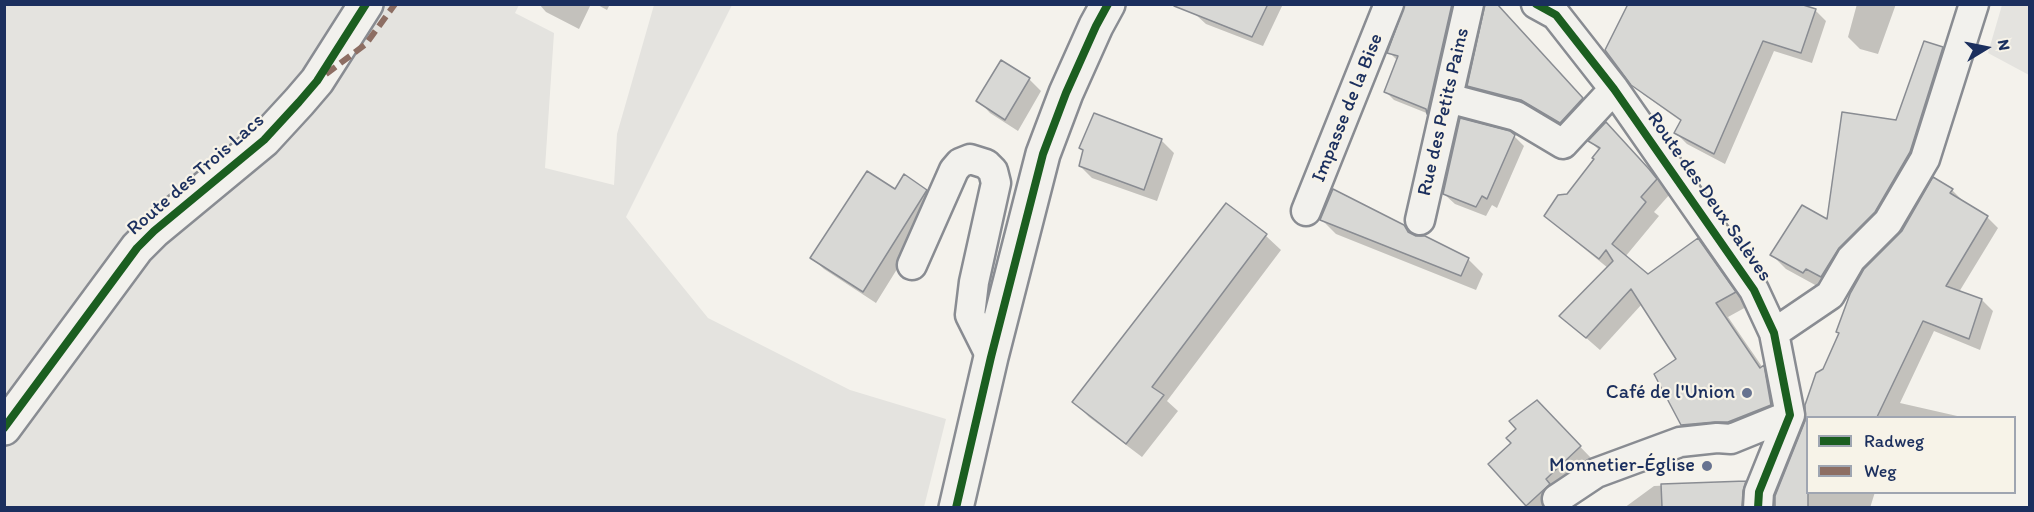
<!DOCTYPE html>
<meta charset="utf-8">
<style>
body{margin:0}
#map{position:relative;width:2034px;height:512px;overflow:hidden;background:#f4f2ec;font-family:Itim,sans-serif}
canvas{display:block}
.frame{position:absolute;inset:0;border:6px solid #1b2f5e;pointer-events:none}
.legend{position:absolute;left:1806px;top:416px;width:210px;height:78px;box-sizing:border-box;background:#f7f3e8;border:2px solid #9fa5b1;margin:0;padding:8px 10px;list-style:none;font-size:18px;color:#1b2f5e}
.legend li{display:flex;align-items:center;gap:12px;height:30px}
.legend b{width:30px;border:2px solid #9fa5b1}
.north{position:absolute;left:1956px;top:18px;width:60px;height:60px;-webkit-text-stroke:4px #f7f3e8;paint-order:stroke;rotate:80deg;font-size:16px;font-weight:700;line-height:24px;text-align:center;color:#1b2f5e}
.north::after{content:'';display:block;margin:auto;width:21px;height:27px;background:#1b2f5e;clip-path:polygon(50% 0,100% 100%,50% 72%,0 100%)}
</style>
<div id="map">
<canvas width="2034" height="512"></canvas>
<div class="frame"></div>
<ul class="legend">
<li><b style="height:8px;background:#1b5e20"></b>Radweg</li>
<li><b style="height:8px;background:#8d6e63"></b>Weg</li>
</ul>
<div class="north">N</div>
</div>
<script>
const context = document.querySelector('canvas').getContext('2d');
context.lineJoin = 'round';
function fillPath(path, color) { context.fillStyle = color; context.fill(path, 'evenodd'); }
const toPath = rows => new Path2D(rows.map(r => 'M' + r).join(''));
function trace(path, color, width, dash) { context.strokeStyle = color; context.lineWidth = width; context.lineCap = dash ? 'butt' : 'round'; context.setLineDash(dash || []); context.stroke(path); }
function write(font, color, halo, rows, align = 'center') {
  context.font = font + ' Itim,sans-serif'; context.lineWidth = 4.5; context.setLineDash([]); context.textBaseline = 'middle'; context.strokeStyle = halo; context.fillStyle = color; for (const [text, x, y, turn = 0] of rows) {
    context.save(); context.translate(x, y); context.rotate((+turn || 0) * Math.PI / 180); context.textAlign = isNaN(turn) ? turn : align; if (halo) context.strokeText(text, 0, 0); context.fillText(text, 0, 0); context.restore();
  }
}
fillPath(toPath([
 [4,5,519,5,515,13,554,33,545,168,614,185,617,134,654,5,732,5,626,217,708,318,850,390,946,419,924,507,5,507],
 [2002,5,2029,5,2029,75,1988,53]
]), '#e4e3df');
fillPath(toPath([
 [539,4,591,4,579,29,546,12],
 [596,4,610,4,607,10],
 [1200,4,1283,4,1263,46,1206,24,1195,14],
 [1406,4,1464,4,1435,120,1429,114,1394,100,1386,92,1398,61,1389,52],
 [1857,4,1896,4,1878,54,1860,49,1848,37],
 [1815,10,1826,21,1812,63,1774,51,1725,164,1687,144,1676,133,1682,122,1644,95,1632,84],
 [1503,13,1594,110,1572,134,1481,97,1469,86],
 [1942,49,1956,63,1923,166,1836,290,1820,282,1817,286,1786,269,1772,255,1828,222,1897,122],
 [1029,79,1041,91,1018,131,990,113,978,100],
 [1514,136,1524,146,1497,208,1492,205,1486,216,1455,204,1444,194],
 [1619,138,1670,194,1654,212,1659,216,1625,257,1648,276,1698,240,1711,254,1748,306,1728,317,1763,368,1777,381,1784,418,1696,438,1682,424,1678,359,1642,304,1600,350,1561,316,1608,268,1560,229,1546,216,1568,196,1600,151,1590,141],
 [1161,140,1174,153,1157,201,1092,178,1080,166],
 [1952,190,1963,201,1987,217,1998,228,1959,292,1982,300,1993,311,1980,350,1934,331,1900,403,1966,418,1808,418,1808,492,1875,492,1870,508,1776,508,1777,496,1807,421,1806,405,1824,370],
 [895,191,926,191,938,203,876,303,824,269,812,258],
 [1226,205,1266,236,1281,250,1167,401,1178,411,1142,457,1089,417,1074,402],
 [1321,219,1404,226,1413,236,1425,237,1468,259,1483,274,1476,290,1336,234],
 [1537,402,1591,458,1556,491,1549,508,1530,508,1490,464,1513,443,1518,429],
 [1745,482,1756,493,1753,508,1624,508,1654,486]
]), '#0003');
const building = toPath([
 [1175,4,1268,4,1252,37,1174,6,1175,4],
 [1405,4,1452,4,1427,114,1426,109,1384,92,1398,56,1387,53,1405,4],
 [1485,4,1497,4,1583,98,1560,123,1521,100,1467,86,1485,4],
 [1628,4,1800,4,1816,9,1801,53,1763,41,1714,154,1674,133,1681,120,1631,85,1605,50,1628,4],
 [1924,41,1943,47,1910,152,1875,212,1839,248,1821,277,1806,269,1803,273,1770,255,1802,205,1827,219,1842,112,1896,120,1924,41],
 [1001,60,1030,78,1005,120,976,101,1001,60],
 [1094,113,1162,139,1144,190,1079,166,1083,150,1079,148,1094,113],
 [1460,118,1510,131,1515,135,1487,199,1482,196,1476,207,1443,194,1460,118],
 [1606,122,1649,169,1657,179,1641,197,1646,202,1612,244,1648,274,1698,238,1736,292,1716,303,1760,368,1764,365,1771,405,1728,422,1715,422,1681,425,1654,374,1676,359,1631,289,1586,338,1559,316,1613,261,1606,250,1599,259,1544,216,1558,195,1567,194,1594,159,1592,158,1600,148,1588,141,1606,122],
 [867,171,895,189,904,174,927,190,863,292,810,258,867,171],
 [1933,177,1953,189,1950,193,1988,216,1946,286,1982,299,1969,339,1923,321,1877,417,1808,417,1808,507,1775,507,1775,496,1805,421,1805,405,1816,373,1823,369,1839,333,1836,332,1850,294,1864,269,1902,231,1933,177],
 [1333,189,1404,225,1408,232,1416,236,1425,236,1469,258,1461,276,1320,220,1333,189],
 [1226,203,1267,234,1152,387,1164,395,1126,444,1072,402,1226,203],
 [1537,400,1581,446,1546,479,1550,484,1526,506,1488,464,1511,443,1506,438,1516,429,1509,421,1537,400],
 [1746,481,1743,491,1742,507,1662,507,1661,484,1746,481]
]);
fillPath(building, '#d8d8d5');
trace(building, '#898c92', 1.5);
const street = toPath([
 [1536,4,1556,15,1614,89,1754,290,1774,333,1790,415,1759,492,1758,508],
 [1448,98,1516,116,1563,144,1614,89],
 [1306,211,1389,4],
 [1420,220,1469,4],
 [912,265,954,170,960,163,970,159,986,164,993,171,996,183,974,282,970,315,991,357],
 [1774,333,1830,295,1851,259,1888,222,1925,159,1974,4],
 [1557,499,1596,473,1680,442,1717,438,1731,439,1790,415]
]);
const secondary = toPath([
 [4,428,137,248,154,231,264,140,299,102,317,81,366,4],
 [956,508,991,357,1043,154,1066,93,1096,26,1108,4]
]);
trace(street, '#898c92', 33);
trace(secondary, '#898c92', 38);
trace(street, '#f2f1ed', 28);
trace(secondary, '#f2f1ed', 33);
trace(toPath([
 [326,74,366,44,395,4]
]), '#8d6e63', 6, [12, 6]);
trace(toPath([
 [1536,4,1556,15,1614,89,1754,290,1774,333,1790,415,1759,492,1758,508],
 [4,428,137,248,154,231,264,140,299,102,317,81,366,4],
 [956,508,991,357,1043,154,1066,93,1096,26,1108,4]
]), '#1b5e20', 8);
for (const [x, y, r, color] of [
 [1747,393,6,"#677390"],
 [1707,466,6,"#677390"]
]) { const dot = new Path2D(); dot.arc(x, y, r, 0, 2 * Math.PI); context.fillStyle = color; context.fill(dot); trace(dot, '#f7f3e8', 2); }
write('20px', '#1b2f5e', '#f7f3e8', [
 ["Impasse de la Bise",1348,108,-68],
 ["Rue des Petits Pains",1444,112,-77],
 ["Route des Trois Lacs",196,175,-41],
 ["Route des Deux Salèves",1709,197,55]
]);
write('20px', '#1b2f5e', '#f7f3e8', [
 ["Café de l'Union",1735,393],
 ["Monnetier-Église",1695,466]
], 'right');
</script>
